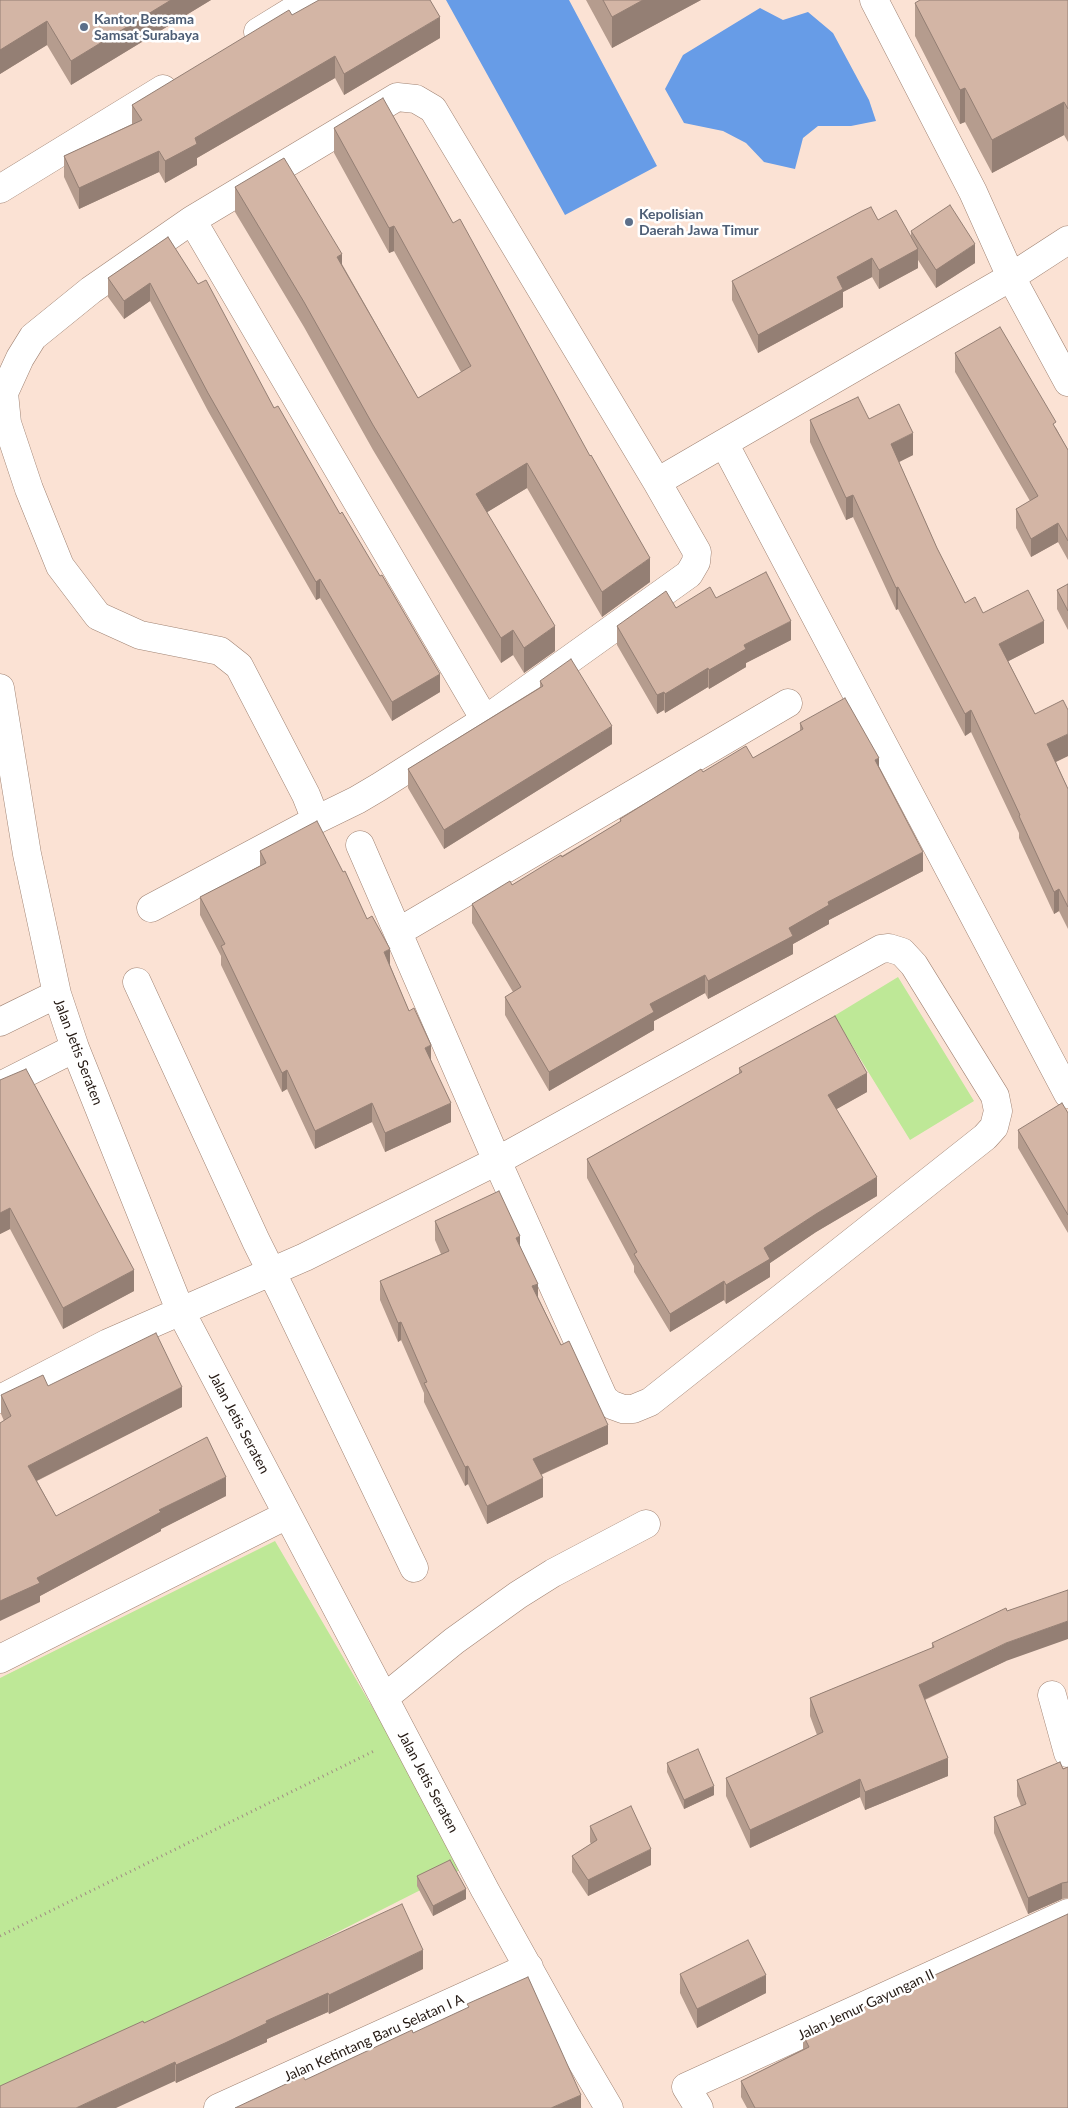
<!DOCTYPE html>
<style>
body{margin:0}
canvas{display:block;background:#fbe2d4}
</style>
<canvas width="1068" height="2108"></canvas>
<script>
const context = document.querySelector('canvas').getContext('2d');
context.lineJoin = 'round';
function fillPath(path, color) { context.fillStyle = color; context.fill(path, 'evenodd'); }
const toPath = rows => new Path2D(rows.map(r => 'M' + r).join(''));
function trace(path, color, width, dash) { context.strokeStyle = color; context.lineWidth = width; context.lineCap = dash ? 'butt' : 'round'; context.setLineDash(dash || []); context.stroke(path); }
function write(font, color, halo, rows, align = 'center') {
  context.font = font + ' Lato,sans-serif'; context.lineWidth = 5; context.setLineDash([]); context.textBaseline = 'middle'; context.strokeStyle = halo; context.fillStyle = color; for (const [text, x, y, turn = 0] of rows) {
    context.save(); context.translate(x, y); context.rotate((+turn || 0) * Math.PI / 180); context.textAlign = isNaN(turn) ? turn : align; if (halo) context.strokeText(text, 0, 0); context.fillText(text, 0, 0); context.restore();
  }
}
fillPath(toPath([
 [898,977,974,1101,910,1140,834,1016],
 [275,1541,466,1867,0,2103,0,1678]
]), '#bee897');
fillPath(toPath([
 [446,0,569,0,657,166,565,215],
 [760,8,783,20,808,12,833,33,869,100,876,121,851,126,818,126,803,138,795,169,764,162,746,143,723,131,684,123,665,89,683,55]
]), '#679ce7');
const minor = toPath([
 [874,0,973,192,1011,277,1068,382],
 [258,32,310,0],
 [0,189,163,89],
 [192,220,91,290,33,337,20,358,4,393,7,423,29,489,60,566,98,616,140,635,220,651,239,666,306,795,316,820],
 [1068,240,1011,277,724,443,1068,1094],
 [657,482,724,443],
 [0,688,27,854,57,994,75,1048,180,1310,485,1890,566,2035,609,2108],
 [151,908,316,820,357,800,379,787,485,720,689,574,696,562,697,552,657,482,433,109,416,99,397,97,192,220,485,720],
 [398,932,788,703],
 [137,982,256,1241,283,1295,414,1568],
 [0,1022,57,994],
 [0,1086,75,1048],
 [0,1399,108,1343,305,1257,497,1161,881,949,889,948,902,952,914,965,995,1096,998,1111,994,1127,985,1137,650,1402,633,1409,623,1409,612,1405,604,1399,497,1161,360,845],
 [0,1659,287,1515],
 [1052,1695,1068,1753],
 [384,1698,454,1641,518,1595,553,1573,646,1524],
 [218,2108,529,1967],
 [699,2108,686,2087,1068,1913]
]);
trace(minor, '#a08373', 29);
trace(toPath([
 [0,1936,374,1751]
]), '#a18d83', 3, [1, 4]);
trace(minor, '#fff', 28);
fillPath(toPath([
 [0,0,211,0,71,85,47,45,0,74],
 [586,0,701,0,612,48],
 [1068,0,1068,142,1064,135,992,173,965,122,960,124,915,36,915,3],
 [292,15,440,38,344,95,335,78,197,158,197,165,165,183,159,172,79,209,64,177,64,156,132,124,132,105],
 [334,128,650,582,602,617,527,488,487,512,555,651,524,673,513,655,501,663,373,450,304,327,235,212,235,187,342,264,418,398,461,372,394,251,389,253,334,153],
 [911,231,975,263,936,288,918,260,918,268,879,289,872,277,843,292,843,307,758,353,732,300,732,281,911,236],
 [168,237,274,408,440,692,392,721,320,598,316,600,208,411,150,301,124,319,108,297,108,278],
 [955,353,1056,428,1068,450,1068,560,1058,542,1031,557,1016,528,1016,509,1030,501,955,372],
 [869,419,913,455,899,462,937,548,965,603,983,613,1044,643,1008,661,1035,714,1068,756,1056,762,1068,789,1068,929,1059,911,1054,914,1019,838,1019,833,971,732,965,736,898,609,896,610,853,517,846,520,810,442,810,420],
 [1068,584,1068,630,1057,609,1057,590],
 [716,598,791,640,746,663,746,667,709,689,708,687,665,713,664,710,657,714,617,645,617,626,676,608],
 [540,681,612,744,444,849,408,788,408,769,540,687],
 [800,723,879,768,923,871,829,920,829,924,793,944,793,954,708,999,705,993,654,1021,654,1030,549,1091,505,1015,505,997,513,992,472,923,472,904,512,885,620,822,620,819,703,772,753,758,800,731],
 [260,851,367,919,390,965,409,1011,431,1060,451,1122,385,1152,372,1122,315,1149,287,1089,282,1092,221,965,221,956,200,915,200,897,260,866],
 [739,1068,867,1092,836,1109,877,1196,816,1232,770,1263,770,1277,726,1304,724,1300,670,1332,634,1272,634,1266,587,1178,587,1159,739,1074],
 [0,1080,134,1291,63,1329,10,1229,0,1234],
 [1068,1113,1068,1233,1018,1148,1018,1130],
 [435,1221,520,1246,538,1297,608,1444,541,1475,543,1497,487,1524,468,1484,465,1486,424,1402,424,1393,401,1340,398,1342,380,1300,380,1281,441,1254,435,1240],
 [48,1386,182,1407,37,1481,56,1516,226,1496,161,1529,161,1531,40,1596,40,1602,4,1421,1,1414,1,1395],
 [932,1643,1006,1661,925,1700,948,1776,865,1810,860,1797,750,1848,726,1796,726,1778,817,1735,810,1716,810,1698,932,1648],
 [667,1763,714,1795,684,1809,667,1772],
 [1068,1767,1068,1898,1062,1899,1028,1914,994,1833,994,1817,1021,1806,1017,1796,1017,1780],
 [590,1826,651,1865,588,1896,572,1872,572,1856,591,1844,590,1842],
 [417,1876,466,1899,433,1916,417,1886],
 [423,1969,329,2014,328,2012,267,2039,267,2042,176,2083,144,2023],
 [680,1974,766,1993,697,2028,680,1993],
 [895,1995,1068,2108,747,2108,741,2097,741,2081,803,2049,803,2035]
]), '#b59c8e');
fillPath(toPath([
 [171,0,211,0,71,85,71,61],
 [643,0,701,0,612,48,612,17],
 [440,17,440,38,344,95,344,74],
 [47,21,47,45,0,74,0,50],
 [335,56,335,78,197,158,197,165,165,183,165,161,195,138],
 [965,88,965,122,960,124,960,90],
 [1064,102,1064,135,992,173,992,140],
 [159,151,159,172,79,209,79,188],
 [394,226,394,251,389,253,389,228],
 [975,244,975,263,936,288,936,270],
 [918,249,918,268,879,289,879,270],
 [342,254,342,279,337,257],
 [872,258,872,277,843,292,843,307,758,353,758,335,837,277],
 [150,283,150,301,124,319,124,301],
 [913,433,913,455,891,466,891,444],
 [527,463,527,488,476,519,476,494],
 [853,495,853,517,846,520,846,498],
 [1058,523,1058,542,1031,557,1031,539],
 [650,558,650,582,602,617,602,592],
 [320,579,320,598,316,600,316,582],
 [898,587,898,609,896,610,896,588],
 [791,621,791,640,746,663,746,667,709,689,709,670,744,645],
 [1044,621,1044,643,999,666,999,644],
 [555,626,555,651,524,673,524,648],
 [513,630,513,655,501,663,501,638],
 [708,668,708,687,665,713,665,694],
 [440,674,440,692,392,721,392,702],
 [664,692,664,710,657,714,657,695],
 [971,710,971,732,965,736,965,714],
 [612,726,612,744,444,849,444,830],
 [1068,734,1068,756,1047,766,1047,744],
 [879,758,879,777,875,760],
 [923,852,923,871,829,920,829,924,793,944,793,954,708,999,708,981,828,902],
 [1059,889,1059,911,1054,914,1054,892],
 [390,949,390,968,384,952],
 [705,975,705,993,654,1021,654,1030,549,1091,549,1072,650,1004],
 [431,1045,431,1064,425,1048],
 [287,1070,287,1089,282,1092,282,1073],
 [867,1073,867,1092,828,1114,828,1095],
 [372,1103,372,1122,315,1149,315,1131],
 [451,1103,451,1122,385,1152,385,1133],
 [877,1177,877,1196,816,1232,770,1263,770,1277,726,1304,726,1285,764,1248,816,1214],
 [10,1208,10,1229,0,1234,0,1213],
 [520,1236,520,1254,516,1238],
 [134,1270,134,1291,63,1329,63,1308],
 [724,1281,724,1300,670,1332,670,1314],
 [538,1284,538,1302,532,1286],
 [401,1322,401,1340,398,1342,398,1323],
 [182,1387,182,1407,28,1485,28,1466],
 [608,1425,608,1444,533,1478,533,1459],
 [468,1466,468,1484,465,1486,465,1467],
 [226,1477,226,1496,161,1529,161,1531,40,1596,40,1602,0,1621,0,1601,37,1578,159,1510],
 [543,1478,543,1497,487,1524,487,1506],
 [1068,1621,1068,1639,1006,1661,919,1702,919,1685,1006,1643],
 [948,1758,948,1776,865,1810,865,1792],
 [860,1779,860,1797,750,1848,750,1830],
 [714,1786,714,1795,684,1809,684,1800],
 [651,1849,651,1865,588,1896,588,1880],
 [1062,1883,1062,1899,1028,1914,1028,1898],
 [466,1889,466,1899,433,1916,433,1906],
 [423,1950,423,1969,329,2014,329,1995],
 [766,1975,766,1993,697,2028,697,2009],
 [328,1993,328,2012,267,2039,267,2042,176,2083,176,2065,266,2021],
 [175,2062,175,2081,116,2108,76,2108],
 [581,2095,581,2108,551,2108]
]), '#947f74');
const building = toPath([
 [0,0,171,0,71,61,47,21,0,50,0,0],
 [319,0,430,0,440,17,344,74,335,56,195,138,197,144,165,161,159,151,79,188,64,156,142,120,132,105,289,10,292,15,319,0],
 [603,0,643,0,612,17,603,0],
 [920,0,1068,0,1068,109,1064,102,992,140,965,88,960,90,915,3,920,0],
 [383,98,453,223,460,219,590,456,591,455,650,558,602,592,527,463,476,494,555,626,524,648,513,630,501,638,373,425,304,302,235,187,284,158,342,254,337,257,418,398,471,366,394,226,389,228,334,128,383,98],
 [950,205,975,244,936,270,911,231,950,205],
 [871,207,878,220,896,210,918,249,879,270,872,258,837,277,843,289,758,335,732,281,862,211,871,207],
 [168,237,198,284,206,280,274,408,278,406,340,514,342,512,380,576,382,575,440,674,392,702,320,579,316,582,208,393,150,283,124,301,108,278,168,237],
 [1000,327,1056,422,1053,424,1068,450,1068,541,1058,523,1031,539,1016,509,1038,496,955,353,1000,327],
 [858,397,869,419,899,404,913,433,891,444,937,548,965,603,975,597,983,613,1028,590,1044,621,999,644,1035,714,1063,700,1068,710,1068,734,1047,744,1068,789,1068,907,1059,889,1054,892,1019,816,1020,815,971,710,965,714,898,587,896,588,853,495,846,498,810,420,858,397],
 [766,572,791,621,744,645,746,649,709,670,708,668,665,694,664,692,657,695,617,626,666,591,676,608,710,587,716,598,766,572],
 [1068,584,1068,611,1057,590,1068,584],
 [571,659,612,726,444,830,408,769,543,686,540,681,571,659],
 [845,698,879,758,875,760,923,852,828,902,829,905,789,928,793,936,708,981,705,975,650,1004,654,1012,549,1072,505,997,521,987,472,904,510,881,512,885,561,855,562,857,621,821,620,819,701,769,703,772,746,746,753,758,803,729,800,723,845,698],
 [317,821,343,872,345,871,367,919,372,916,390,949,384,952,409,1011,414,1008,431,1045,425,1048,451,1103,385,1133,372,1103,315,1131,287,1070,282,1073,221,946,225,944,200,897,266,863,260,851,317,821],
 [835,1016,867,1073,828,1095,877,1177,816,1214,764,1248,770,1259,726,1285,724,1281,670,1314,634,1254,637,1252,587,1159,742,1072,739,1068,835,1016],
 [26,1069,134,1270,63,1308,10,1208,0,1213,0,1080,26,1069],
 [1062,1103,1068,1113,1068,1215,1018,1130,1062,1103],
 [499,1191,520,1236,516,1238,538,1284,532,1286,561,1345,569,1341,608,1425,533,1459,543,1478,487,1506,468,1466,465,1467,424,1383,427,1382,401,1322,398,1323,380,1281,449,1251,435,1221,499,1191],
 [156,1333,182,1387,28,1466,56,1516,207,1437,226,1477,159,1510,161,1512,37,1578,40,1583,0,1601,0,1423,11,1416,1,1395,43,1375,48,1386,156,1333],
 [1068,1590,1068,1621,1006,1643,919,1685,948,1758,865,1792,860,1779,750,1830,726,1778,823,1732,810,1698,934,1647,932,1643,1006,1608,1007,1611,1068,1590],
 [698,1749,714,1786,684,1800,667,1763,698,1749],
 [1060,1762,1063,1769,1068,1767,1068,1882,1062,1883,1028,1898,994,1817,1026,1804,1017,1780,1060,1762],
 [631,1806,651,1849,588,1880,572,1856,597,1840,590,1826,631,1806],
 [450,1860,466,1889,433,1906,417,1876,450,1860],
 [402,1904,423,1950,329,1995,328,1993,266,2021,267,2023,225,2043,176,2065,175,2062,76,2108,0,2108,0,2086,143,2021,144,2023,402,1904],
 [1068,1914,1068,2108,755,2108,741,2081,809,2047,803,2035,895,1993,895,1995,924,1980,1068,1914],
 [748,1940,766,1975,697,2009,680,1974,748,1940],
 [528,1977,581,2095,551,2108,235,2108,303,2076,305,2080,412,2030,413,2033,469,2007,467,2004,528,1977]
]);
fillPath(building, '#d3b5a5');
trace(building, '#947f74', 1);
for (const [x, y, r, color] of [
 [84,27,5,"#5c6f8a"],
 [629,222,5,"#5c6f8a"]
]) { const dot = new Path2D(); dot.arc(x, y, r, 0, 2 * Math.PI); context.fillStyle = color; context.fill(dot); trace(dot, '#fff', 2); }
write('bold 14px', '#4e5e75', '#fff', [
 ["Kantor Bersama",94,19],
 ["Samsat Surabaya",94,35],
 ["Kepolisian",639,214],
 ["Daerah Jawa Timur",639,230]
], 'left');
write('14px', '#231812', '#fff', [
 ["Jalan Jetis Seraten",78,1052,69],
 ["Jalan Jetis Seraten",239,1423,62],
 ["Jalan Jetis Seraten",428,1782,62],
 ["Jalan Jemur Gayungan II",866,2005,-25],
 ["Jalan Ketintang Baru Selatan I A",374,2038,-24]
]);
</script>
